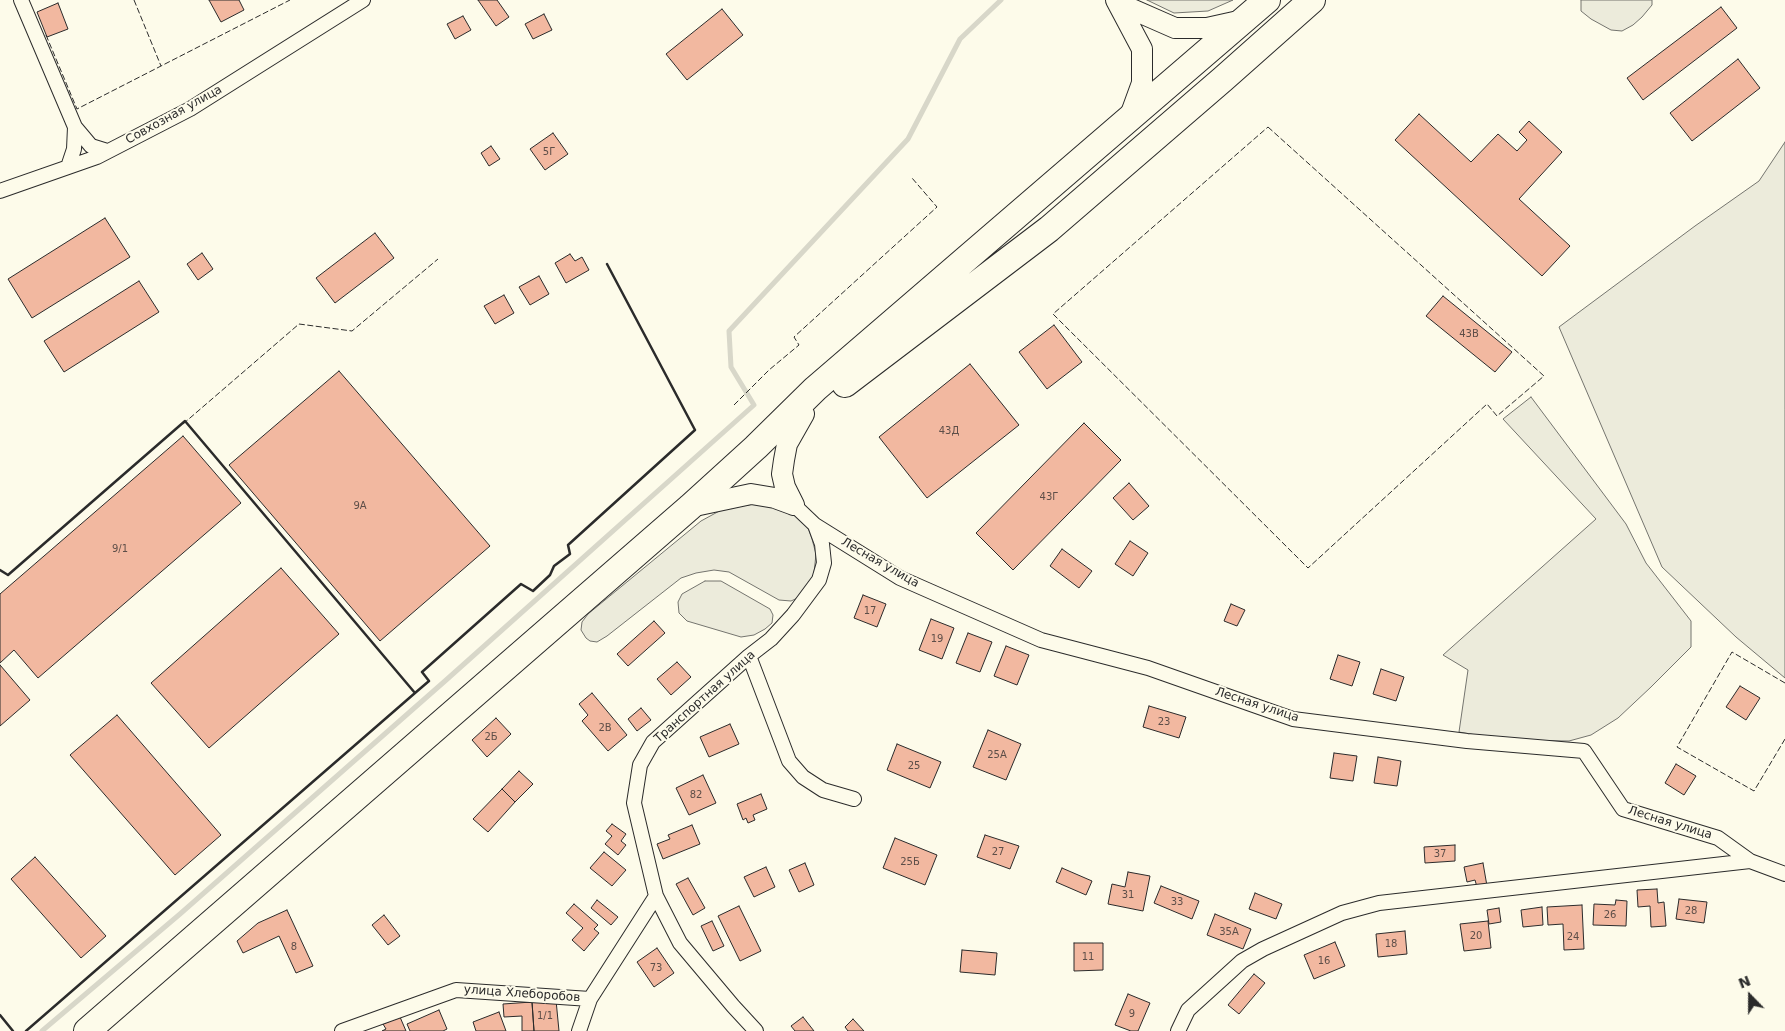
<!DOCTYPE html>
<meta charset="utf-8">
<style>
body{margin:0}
#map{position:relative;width:1785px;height:1031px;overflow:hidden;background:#fdfbea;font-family:"DejaVu Sans",sans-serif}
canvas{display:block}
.north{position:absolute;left:1725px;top:971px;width:50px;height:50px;-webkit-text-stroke:4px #fdfbea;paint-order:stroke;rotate:338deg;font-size:14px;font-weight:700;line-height:20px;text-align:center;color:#2b2b2b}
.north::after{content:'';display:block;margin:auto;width:18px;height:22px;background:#2b2b2b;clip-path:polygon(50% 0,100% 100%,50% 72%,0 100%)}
</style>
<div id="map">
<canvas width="1785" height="1031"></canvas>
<div class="north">N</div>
</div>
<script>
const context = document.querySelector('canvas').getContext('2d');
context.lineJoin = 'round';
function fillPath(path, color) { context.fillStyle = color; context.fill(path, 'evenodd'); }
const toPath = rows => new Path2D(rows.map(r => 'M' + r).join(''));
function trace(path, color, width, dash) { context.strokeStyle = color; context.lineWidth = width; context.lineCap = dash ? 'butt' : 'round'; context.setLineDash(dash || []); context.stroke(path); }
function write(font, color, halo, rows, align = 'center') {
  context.font = font + ' "DejaVu Sans",sans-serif'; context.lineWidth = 4; context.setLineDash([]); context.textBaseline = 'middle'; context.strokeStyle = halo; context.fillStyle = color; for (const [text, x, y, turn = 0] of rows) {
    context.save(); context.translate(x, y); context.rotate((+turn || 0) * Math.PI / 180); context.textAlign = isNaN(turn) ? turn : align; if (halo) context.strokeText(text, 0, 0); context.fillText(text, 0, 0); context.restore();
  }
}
const green = toPath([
 [1147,0,1233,0,1208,11,1174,13,1147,0],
 [1581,0,1652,0,1652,5,1642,17,1633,25,1622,31,1611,30,1591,19,1581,11,1581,0],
 [1785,142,1785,678,1736,637,1662,567,1559,327,1695,226,1759,181,1785,142],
 [1531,397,1626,524,1646,563,1691,621,1691,647,1651,687,1618,718,1591,735,1569,741,1503,740,1459,732,1468,670,1443,655,1596,519,1503,419,1531,397],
 [767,502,785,508,799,519,808,528,812,539,816,554,814,573,810,586,802,596,791,601,779,600,729,572,714,570,696,573,681,578,607,636,597,642,590,641,586,638,581,630,582,622,588,614,701,521,723,509,767,502],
 [705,581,721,581,770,609,773,615,772,623,765,629,754,635,741,637,687,621,679,613,678,602,682,594,705,581]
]);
fillPath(green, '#ecebdb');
trace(green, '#74746e', 1);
trace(toPath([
 [42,1031,180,914,445,681,754,405,731,367,729,331,908,139,960,39,1001,0]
]), '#d8d7c9', 5);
const building = toPath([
 [209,0,239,0,244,10,221,22,209,0],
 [478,0,497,0,509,17,496,26,478,0],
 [58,3,68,29,47,37,37,12,58,3],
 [1721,7,1737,28,1643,100,1627,78,1721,7],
 [722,9,743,35,687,80,666,54,722,9],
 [544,14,552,30,533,39,525,24,544,14],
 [463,16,471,30,455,39,447,24,463,16],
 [1738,59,1760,88,1692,141,1670,113,1738,59],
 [1419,114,1471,162,1498,134,1517,151,1527,140,1519,132,1529,121,1562,152,1519,199,1570,246,1542,276,1395,140,1419,114],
 [553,133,568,154,545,170,530,149,553,133],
 [491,146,500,159,489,166,481,153,491,146],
 [105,218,130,257,32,318,8,279,105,218],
 [375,233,394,258,335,303,316,278,375,233],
 [202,253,213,269,198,280,187,264,202,253],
 [570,254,575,261,582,257,589,270,566,283,555,263,570,254],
 [539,276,549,294,530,305,519,287,539,276],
 [139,281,159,312,64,372,44,341,139,281],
 [504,295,514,313,495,324,484,306,504,295],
 [1443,296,1512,352,1495,372,1426,316,1443,296],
 [1054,325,1082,362,1047,389,1019,352,1054,325],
 [970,364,1019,425,927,498,879,437,970,364],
 [339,371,490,546,380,641,229,465,339,371],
 [1084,423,1121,460,1013,570,976,533,1084,423],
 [183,436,241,503,38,678,14,650,0,663,0,594,183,436],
 [1129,483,1149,506,1133,520,1113,498,1129,483],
 [1130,541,1148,553,1133,576,1115,564,1130,541],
 [1062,549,1092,571,1079,588,1050,566,1062,549],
 [281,568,339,634,209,748,151,683,281,568],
 [863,595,886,604,877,627,854,618,863,595],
 [1231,604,1245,610,1237,626,1224,621,1231,604],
 [931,619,954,628,942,659,919,650,931,619],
 [654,621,665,633,628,666,617,654,654,621],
 [968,633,992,642,980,672,956,663,968,633],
 [1006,646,1029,655,1017,685,994,676,1006,646],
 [1338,655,1360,662,1352,686,1330,679,1338,655],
 [677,662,691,677,671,695,657,679,677,662],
 [0,665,30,700,0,726,0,665],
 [1381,669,1404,677,1396,701,1373,694,1381,669],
 [1740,686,1760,698,1746,720,1726,707,1740,686],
 [592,693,627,735,608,751,582,721,588,715,579,704,592,693],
 [1149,706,1186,717,1179,738,1143,727,1149,706],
 [641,708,651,720,637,731,628,719,641,708],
 [117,715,221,835,175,875,70,755,117,715],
 [496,718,511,734,487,757,472,740,496,718],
 [730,724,739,744,709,757,700,737,730,724],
 [988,730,1021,744,1006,780,973,767,988,730],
 [897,744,941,762,930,788,887,770,897,744],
 [1334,753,1357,756,1353,781,1330,778,1334,753],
 [1378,757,1401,761,1397,786,1374,783,1378,757],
 [1676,764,1696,776,1684,795,1665,783,1676,764],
 [519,771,533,784,515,802,502,789,519,771],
 [703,775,716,803,689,815,676,788,703,775],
 [502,789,515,802,488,832,473,819,502,789],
 [761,794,767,809,753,815,755,820,748,823,746,818,743,820,737,804,761,794],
 [612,824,626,834,621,841,626,845,618,855,605,844,612,836,606,831,612,824],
 [692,825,700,844,663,859,657,844,670,839,668,835,692,825],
 [985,835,1019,846,1010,869,977,857,985,835],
 [895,838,937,855,925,885,883,868,895,838],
 [1455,845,1455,861,1425,863,1424,847,1455,845],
 [604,852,626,870,612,886,590,868,604,852],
 [35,857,106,936,81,958,11,879,35,857],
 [805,863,814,885,799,892,789,870,805,863],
 [1483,863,1487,886,1477,887,1475,880,1467,882,1464,867,1483,863],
 [766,867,775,887,754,897,744,877,766,867],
 [1062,868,1092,881,1086,895,1056,882,1062,868],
 [1128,872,1150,876,1143,911,1108,904,1112,884,1125,887,1128,872],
 [688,878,705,908,693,915,676,884,688,878],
 [1161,886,1199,901,1192,919,1154,903,1161,886],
 [1657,889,1658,903,1664,902,1666,926,1651,927,1650,906,1638,907,1637,890,1657,889],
 [1255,893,1282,904,1276,919,1249,909,1255,893],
 [1679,899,1707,902,1704,923,1676,919,1679,899],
 [597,900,618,917,611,925,591,908,597,900],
 [1616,900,1627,901,1626,926,1593,925,1594,904,1615,905,1616,900],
 [574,904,598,925,594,929,599,933,584,951,572,940,583,928,566,913,574,904],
 [1582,905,1584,949,1564,950,1563,924,1548,925,1547,907,1582,905],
 [739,906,761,951,740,961,718,916,739,906],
 [1542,907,1543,925,1523,927,1521,910,1542,907],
 [1499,908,1501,922,1489,924,1487,910,1499,908],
 [287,910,313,966,296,973,279,936,243,953,237,941,258,923,287,910],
 [1215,914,1251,929,1243,949,1207,935,1215,914],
 [384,915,400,936,388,945,372,925,384,915],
 [712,921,724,946,713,951,701,926,712,921],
 [1488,921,1491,948,1464,951,1460,924,1488,921],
 [1405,931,1407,954,1378,957,1376,934,1405,931],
 [1335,942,1345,966,1314,979,1304,955,1335,942],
 [1074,943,1103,943,1103,970,1074,971,1074,943],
 [657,948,674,973,654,987,637,962,657,948],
 [962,950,997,953,995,975,960,972,962,950],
 [1254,974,1265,983,1239,1014,1228,1005,1254,974],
 [1128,994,1150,1003,1138,1031,1131,1031,1115,1025,1128,994],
 [556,1000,559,1031,534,1031,532,1002,556,1000],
 [532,1002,534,1031,522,1031,522,1016,504,1017,503,1004,532,1002],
 [439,1010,447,1029,443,1031,410,1031,407,1024,439,1010],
 [499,1012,506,1031,476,1031,473,1022,499,1012],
 [400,1017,406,1031,382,1031,386,1029,383,1024,400,1017],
 [803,1017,814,1031,795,1031,791,1026,803,1017],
 [853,1019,864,1031,848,1031,845,1027,853,1019]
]);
fillPath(building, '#f2b8a0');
trace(building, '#2b2b2b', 1);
const street = toPath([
 [21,0,75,127,91,146,107,151],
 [68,167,74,149,75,127],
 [0,191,97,157,190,109,363,0],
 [815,525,900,578,1041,640,1148,668,1293,719,1467,741,1584,751,1623,809,1718,838,1750,861],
 [749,656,789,761,803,777,823,790,854,799],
 [342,1031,456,990,590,999],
 [579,1031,590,999,656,896],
 [756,1031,733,1006,680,943,656,896,634,803,640,765,653,742,749,656,771,639,793,615,819,580,824,563,822,544,815,525,794,505],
 [1178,1031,1188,1010,1242,961,1263,949,1342,913,1379,903,1750,861,1785,874]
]);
const secondary = toPath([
 [1116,0,1142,49,1142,83,1130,116],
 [1118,3,1175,28,1207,28,1243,20],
 [794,505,785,487,782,474,784,460,787,444,804,414],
 [690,507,751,494,775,498,794,505]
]);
const highway = toPath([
 [845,384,1049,229,1223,79,1312,0],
 [87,1031,690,507,756,447,815,389,1267,0]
]);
trace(street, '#2b2b2b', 16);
trace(secondary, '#2b2b2b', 22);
trace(highway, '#2b2b2b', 28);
trace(street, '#fdfbea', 14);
trace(secondary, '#fdfbea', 20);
trace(highway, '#fdfbea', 26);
trace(toPath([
 [134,0,161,66],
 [46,35,77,109,290,0],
 [1268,127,1544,376,1497,416,1487,404,1308,568,1053,314,1268,127],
 [734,405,769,370,799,345,794,337,937,207,912,178],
 [183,424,299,324,352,331,438,259],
 [1785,683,1732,652,1677,747,1754,791,1785,739]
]), '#2b2b2b', 1, [6, 2.5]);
trace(toPath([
 [0,570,8,575,185,421,415,693,26,1031],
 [415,693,429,681,422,672,521,584,533,591,550,575,554,566,570,554,568,545,695,430,607,264],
 [0,1015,13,1031]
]), '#2b2b2b', 2.5);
write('10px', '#5d4e48', null, [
 ["5Г",549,152],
 ["43В",1469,334],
 ["43Д",949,431],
 ["43Г",1049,497],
 ["9А",360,506],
 ["9/1",120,549],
 ["17",870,611],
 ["19",937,639],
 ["23",1164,722],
 ["2В",605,728],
 ["2Б",491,737],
 ["25А",997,755],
 ["25",914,766],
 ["82",696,795],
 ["27",998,852],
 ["37",1440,854],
 ["25Б",910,862],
 ["31",1128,895],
 ["33",1177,902],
 ["28",1691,911],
 ["26",1610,915],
 ["35А",1229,932],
 ["20",1476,936],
 ["24",1573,937],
 ["18",1391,944],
 ["8",294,947],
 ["11",1088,957],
 ["16",1324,961],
 ["73",656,968],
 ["9",1132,1014],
 ["1/1",545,1016]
]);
write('12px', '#2b2b2b', '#fdfbea', [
 ["Совхозная улица",174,115,-29],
 ["Лесная улица",880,563,30],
 ["Транспортная улица",705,697,-42],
 ["Лесная улица",1257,705,18],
 ["Лесная улица",1670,823,17],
 ["улица Хлеборобов",522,994,4]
]);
</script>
